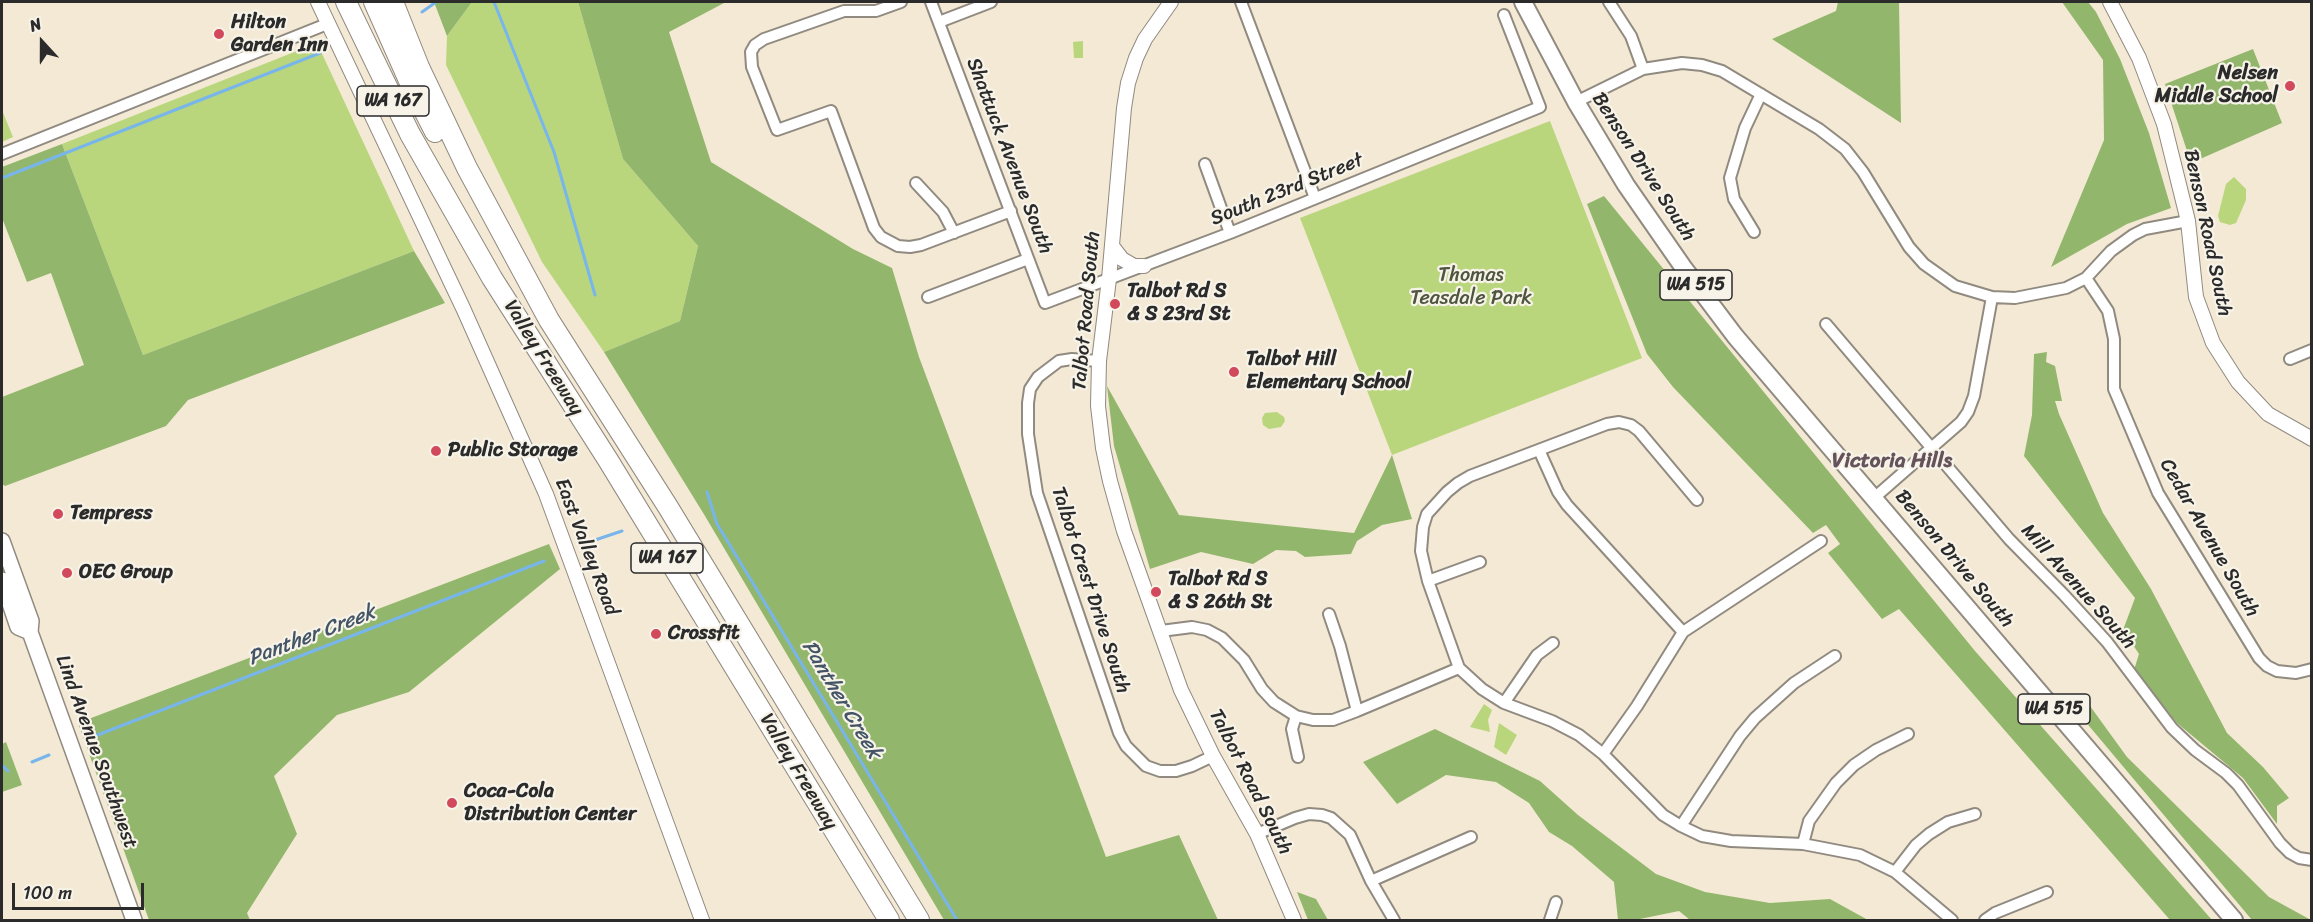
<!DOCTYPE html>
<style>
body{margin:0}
#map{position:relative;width:2313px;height:922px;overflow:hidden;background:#f4e9d4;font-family:Sriracha,sans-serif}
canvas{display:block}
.frame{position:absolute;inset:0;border:3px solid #2b2b2b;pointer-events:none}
.north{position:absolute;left:12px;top:12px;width:60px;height:60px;-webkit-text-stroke:4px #f7f3e8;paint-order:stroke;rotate:339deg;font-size:16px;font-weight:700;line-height:24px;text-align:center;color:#2b2b2b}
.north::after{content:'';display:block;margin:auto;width:21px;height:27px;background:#2b2b2b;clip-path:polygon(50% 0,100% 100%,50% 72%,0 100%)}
.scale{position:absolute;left:12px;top:883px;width:132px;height:27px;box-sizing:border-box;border:3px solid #2b2b2b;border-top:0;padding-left:8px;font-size:18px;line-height:21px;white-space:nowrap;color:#2b2b2b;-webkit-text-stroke:4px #f7f3e8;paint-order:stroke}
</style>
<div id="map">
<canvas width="2313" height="922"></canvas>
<div class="frame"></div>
<div class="north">N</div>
<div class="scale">100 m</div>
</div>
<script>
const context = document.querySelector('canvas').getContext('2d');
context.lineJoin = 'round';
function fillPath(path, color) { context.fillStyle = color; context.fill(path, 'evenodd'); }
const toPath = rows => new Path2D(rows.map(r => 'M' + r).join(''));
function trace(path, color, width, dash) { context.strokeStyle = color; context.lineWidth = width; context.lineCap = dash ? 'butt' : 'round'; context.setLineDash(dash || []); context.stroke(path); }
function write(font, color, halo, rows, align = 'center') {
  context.font = font + ' Sriracha,sans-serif'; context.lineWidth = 4.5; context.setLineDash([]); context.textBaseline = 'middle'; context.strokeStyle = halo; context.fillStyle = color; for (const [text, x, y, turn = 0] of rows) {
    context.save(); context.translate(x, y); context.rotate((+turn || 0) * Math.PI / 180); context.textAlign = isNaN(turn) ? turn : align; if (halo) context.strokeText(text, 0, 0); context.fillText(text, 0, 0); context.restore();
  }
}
fillPath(toPath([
 [472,2,578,2,623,159,698,246,680,321,604,352,542,262,446,65,447,36],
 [1083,41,1083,58,1074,58,1073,42],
 [317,43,414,251,143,355,62,144],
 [2,110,13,137,2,142],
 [1550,121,1642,358,1392,455,1300,218],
 [2234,177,2246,189,2246,200,2236,223,2230,225,2220,222,2218,216,2226,184],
 [1277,412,1284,417,1285,421,1281,427,1269,429,1263,425,1262,418,1265,413],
 [1484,704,1492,710,1488,720,1490,732,1470,727],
 [1499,723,1517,735,1506,755,1494,747]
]), '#b9d67d');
fillPath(toPath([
 [434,2,472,2,447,36],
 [578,2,726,2,669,32,711,162,853,249,892,268,919,357,1106,857,1179,835,1218,920,944,920,705,516,604,352,680,321,698,246,623,159],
 [1838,2,1899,2,1901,123,1772,39,1836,11],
 [2062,2,2088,2,2096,12,2120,59,2149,133,2171,208,2127,224,2051,267,2104,140,2103,60],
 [2253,49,2282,123,2191,163,2165,84],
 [62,144,143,355,414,251,445,303,188,400,166,426,5,486,2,484,2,397,84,365,51,273,27,282,2,218,2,167],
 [1604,196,1975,651,2212,920,2170,920,1899,609,1882,619,1828,553,1840,544,1826,525,1813,533,1673,387,1647,354,1587,204],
 [2047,352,2046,362,2055,366,2062,401,2055,401,2059,414,2103,513,2151,589,2227,733,2263,767,2289,798,2277,806,2277,824,2243,778,2177,723,2134,670,2139,654,2123,630,2135,598,2024,456,2032,415,2034,354],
 [1107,386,1179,515,1354,533,1392,455,1412,519,1382,525,1357,541,1351,554,1305,557,1296,551,1276,550,1253,564,1201,552,1150,569,1114,446],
 [549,544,560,569,409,692,337,715,274,776,297,834,247,913,250,920,149,920,78,723],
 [2090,706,2127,757,2269,897,2311,920,2252,920,2079,714],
 [1435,729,1540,781,1578,815,1656,874,1705,892,1770,903,1830,899,1868,920,1690,920,1679,911,1635,920,1618,920,1614,882,1572,846,1549,832,1529,803,1496,782,1446,775,1397,804,1363,762],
 [6,742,22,785,2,792,2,744],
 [1297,892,1316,899,1328,920,1308,920]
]), '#92b76c');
trace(toPath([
 [494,2,554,152,595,295],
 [422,12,436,2],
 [2,178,320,53],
 [707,492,717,524,957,920],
 [580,545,622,531],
 [90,738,544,561],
 [32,762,49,755],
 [2,765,8,771]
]), '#78b5eb', 3);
const minor = toPath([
 [901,2,876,11,844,11,764,39,755,45,751,52,752,67,777,130,831,111,874,228,881,237,898,246,910,247,921,245,1011,211],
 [931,2,1045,303,1230,233,1540,107,1504,15],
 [1241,2,1315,198],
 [1609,2,1631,36,1643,69],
 [939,22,991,2],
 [1576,102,1643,69,1682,63,1702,65,1722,71,1819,129,1845,149,1863,172,1909,247,1924,264,1955,286,1992,297,2015,298,2066,288,2086,278,2111,251,2133,235,2145,229,2188,221],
 [2,154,327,24],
 [1205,164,1230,233],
 [916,183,943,212,954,233],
 [1754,232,1734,199,1730,178,1745,128,1761,94],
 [2086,278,2108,311,2114,339,2114,389,2158,493,2259,658,2267,666,2277,671,2296,673,2312,669],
 [928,297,1028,259],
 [1826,324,2009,539,2064,595,2107,642,2172,728,2195,750,2226,773,2238,785,2280,843,2290,853,2299,858,2312,860],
 [2290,359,2312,350],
 [1099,361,1072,359,1059,361,1038,377,1030,389,1028,403,1028,434,1037,493,1119,733,1126,746,1146,766,1160,771,1176,771,1192,766,1213,756],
 [1539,450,1558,492,1567,505,1683,632],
 [1874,498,1961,422,1968,412,1974,396,1992,297],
 [1697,500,1639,431,1631,425,1619,422,1607,424,1470,476,1458,483,1447,492,1427,514,1423,527,1421,551,1428,581,1459,668,1482,689,1504,703,1552,721,1579,735,1603,754,1663,815,1681,826,1702,836,1731,841,1803,844,1860,855,1895,872,1952,920],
 [1428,581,1480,562],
 [1329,614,1340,646,1357,711],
 [1161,631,1192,627,1207,630,1222,638,1244,660,1262,689,1274,702,1296,716,1313,720,1333,720,1357,711,1459,668],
 [1504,703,1537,655,1553,643],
 [1296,716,1292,729,1298,757],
 [1603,754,1637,706,1683,632,1821,541],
 [1681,826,1740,736,1755,718,1794,683,1835,656],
 [1257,834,1295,818,1309,814,1322,815,1331,818,1350,835,1371,881,1394,920],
 [1803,844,1809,821,1836,783,1854,765,1876,750,1908,734],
 [1895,872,1916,845,1929,834,1948,822,1975,814],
 [1371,881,1471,837],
 [1550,920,1556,902],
 [1985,920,1995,913,2047,892]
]);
const tertiary = toPath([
 [318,2,463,308,546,494,702,920],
 [1171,2,1145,39,1136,58,1128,83,1124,108,1109,279,1099,361,1098,406,1103,448,1110,481,1124,531,1181,690,1213,756,1257,834,1294,920],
 [2110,2,2139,58,2164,124,2188,221,2196,297,2213,343,2238,382,2268,414,2312,439],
 [1112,246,1122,259,1134,266,1144,266]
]);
const secondary = toPath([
 [2,541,31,621,30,632,134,920],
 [2,580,18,627,30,632]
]);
const primary = toPath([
 [1523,2,1576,102,1626,185,1683,267,1735,336,2234,920]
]);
const motorway = toPath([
 [346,2,410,134,492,278,608,460,889,920],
 [374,2,410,83,435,132],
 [393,2,419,67,467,168,549,320,668,507,919,920]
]);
trace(minor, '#908a80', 14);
trace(tertiary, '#908a80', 16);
trace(secondary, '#908a80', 18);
trace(primary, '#908a80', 20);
trace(motorway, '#908a80', 22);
trace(minor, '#fff', 10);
trace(tertiary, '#fff', 14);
trace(secondary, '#fff', 15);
trace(primary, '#fff', 16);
trace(motorway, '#fff', 20);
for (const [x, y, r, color] of [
 [219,34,6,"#d1495b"],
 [2290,86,6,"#d1495b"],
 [1115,304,6,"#d1495b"],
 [1234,372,6,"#d1495b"],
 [436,451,6,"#d1495b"],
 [58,514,6,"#d1495b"],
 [67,573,6,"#d1495b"],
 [1156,592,6,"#d1495b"],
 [656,634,6,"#d1495b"],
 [452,803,6,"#d1495b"]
]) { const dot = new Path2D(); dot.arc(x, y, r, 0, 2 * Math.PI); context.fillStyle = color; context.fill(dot); trace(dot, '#f7f3e8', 2); }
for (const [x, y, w] of [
 [393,101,72],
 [1696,285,72],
 [667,558,72],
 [2054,709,72]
]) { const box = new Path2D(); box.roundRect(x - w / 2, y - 15, w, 30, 4.5); context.fillStyle = '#f7f3e8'; context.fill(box); trace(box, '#2b2b2b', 1.5); }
write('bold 18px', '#2b2b2b', null, [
 ["WA 167",393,101],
 ["WA 515",1696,285],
 ["WA 167",667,558],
 ["WA 515",2054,709]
]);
write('bold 20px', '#2b2b2b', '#f7f3e8', [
 ["Hilton",231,23],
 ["Garden Inn",231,46],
 ["Nelsen",2278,74,"right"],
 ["Middle School",2278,97,"right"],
 ["Talbot Rd S",1127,292],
 ["& S 23rd St",1127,315],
 ["Talbot Hill",1246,360],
 ["Elementary School",1246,383],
 ["Public Storage",448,451],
 ["Tempress",70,514],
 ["OEC Group",79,573],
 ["Talbot Rd S",1168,580],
 ["& S 26th St",1168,603],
 ["Crossfit",668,634],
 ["Coca-Cola",464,792],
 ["Distribution Center",464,815]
], 'left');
write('20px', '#2b2b2b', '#f7f3e8', [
 ["Shattuck Avenue South",1009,156,69],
 ["Benson Drive South",1643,167,57],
 ["South 23rd Street",1287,190,-22],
 ["Benson Road South",2207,233,78],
 ["Talbot Road South",1087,311,-85],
 ["Valley Freeway",543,358,58],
 ["Cedar Avenue South",2209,538,60],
 ["East Valley Road",586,547,69],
 ["Benson Drive South",1954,559,50],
 ["Mill Avenue South",2078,587,48],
 ["Talbot Crest Drive South",1090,590,72],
 ["Lind Avenue Southwest",96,752,70],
 ["Valley Freeway",798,772,59],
 ["Talbot Road South",1250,782,63]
]);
write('20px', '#4e5640', '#f7f3e8', [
 ["Thomas",1471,276],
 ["Teasdale Park",1471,299]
]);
write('bold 21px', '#64535a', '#f7f3e8', [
 ["Victoria Hills",1892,462]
]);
write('italic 21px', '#425465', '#f7f3e8', [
 ["Panther Creek",312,636,-21],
 ["Panther Creek",841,700,59]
]);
</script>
